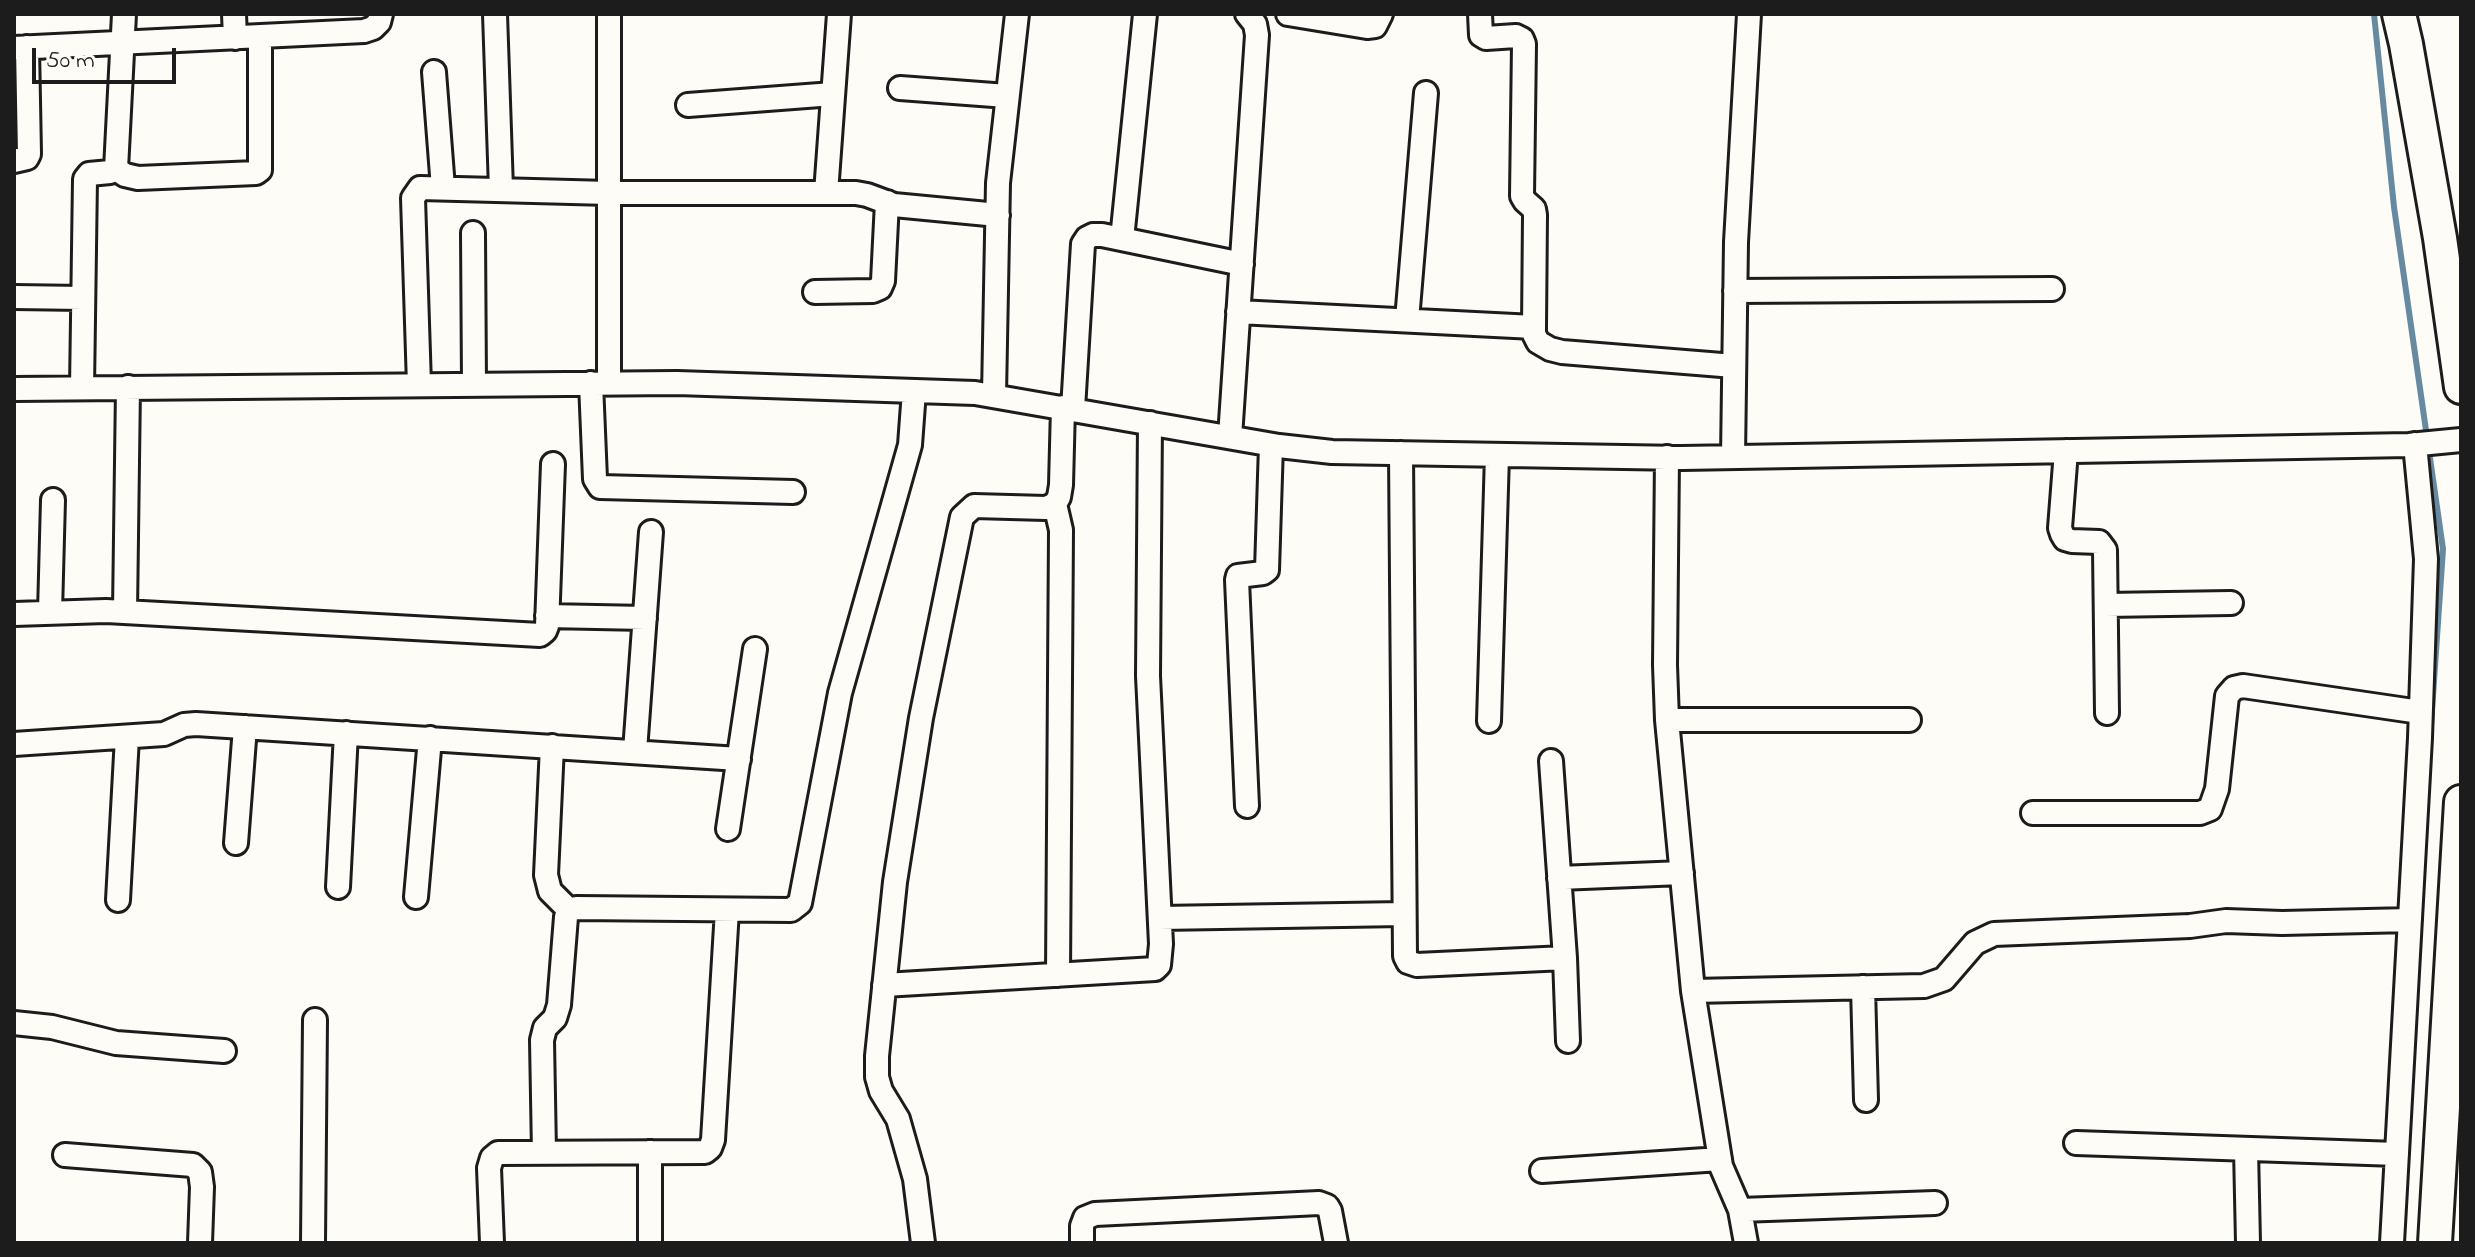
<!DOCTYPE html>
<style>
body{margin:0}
#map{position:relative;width:2475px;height:1257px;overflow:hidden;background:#fdfcf7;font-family:"Indie Flower",sans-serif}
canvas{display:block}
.frame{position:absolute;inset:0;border:16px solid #1c1c1c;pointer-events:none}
.scale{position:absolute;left:32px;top:48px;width:144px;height:36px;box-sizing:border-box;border:4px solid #1c1c1c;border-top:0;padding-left:10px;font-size:24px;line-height:28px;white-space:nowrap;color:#1c1c1c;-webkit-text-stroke:6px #fdfcf7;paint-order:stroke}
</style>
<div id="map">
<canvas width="2475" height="1257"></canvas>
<div class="frame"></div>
<div class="scale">50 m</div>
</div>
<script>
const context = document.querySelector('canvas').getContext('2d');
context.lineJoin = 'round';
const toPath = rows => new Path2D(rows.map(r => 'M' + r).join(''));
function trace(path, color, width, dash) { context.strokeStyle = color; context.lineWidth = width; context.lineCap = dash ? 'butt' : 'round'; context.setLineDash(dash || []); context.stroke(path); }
trace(toPath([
 [2374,14,2394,207,2443,549,2431,725]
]), '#678aa1', 6);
const street = toPath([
 [234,14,235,38],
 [495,14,501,189],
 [609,14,609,383],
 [1288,14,1367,27,1375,26,1381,14],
 [1480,14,1481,35,1486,38,1516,36,1522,39,1524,44,1522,196,1525,201,1534,209,1535,215,1534,327,1534,334,1538,342,1550,349,1562,352,1734,366],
 [14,48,364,31,373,28,379,22,381,14],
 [434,72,443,188],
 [900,88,1007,96],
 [688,105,833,94],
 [14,161,27,158,29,154,27,47],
 [116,169,125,175,138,178,256,173,260,170,260,37],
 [826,193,839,14],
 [473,233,474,384],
 [1122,239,1145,14],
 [1735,291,2052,289],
 [815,292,873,291,880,288,883,281,887,202],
 [14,297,83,298],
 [1238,312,1534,327],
 [1407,320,1426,93],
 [591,383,595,479,600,487,793,492],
 [419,385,413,198,420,188,609,193,856,193,867,195,894,205,998,215],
 [82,388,85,179,89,174,110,172,116,169,124,14],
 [14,389,677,383,975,393,1279,446,1332,452,1682,458,2409,445,2461,440],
 [994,395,998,183,1017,14],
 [1073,409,1083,244,1087,238,1093,235,1102,235,1242,264],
 [1230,437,1257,35,1255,24,1247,14],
 [2066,451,2060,528,2062,534,2065,539,2072,541,2099,542,2105,550,2107,713],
 [1401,453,1405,956,1408,962,1417,965,1565,958],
 [1667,457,1665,665,1667,720,1693,991,1721,1166,1740,1210,1746,1243],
 [1733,457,1736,242,1749,14],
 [1055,504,1061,530,1058,975],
 [2106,605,2231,603],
 [50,612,53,500],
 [125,612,128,387],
 [14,614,106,611,540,635,545,631,547,626,553,464],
 [547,616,645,618],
 [1667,720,1909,720],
 [1489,721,1497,455],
 [14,744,164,734,184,725,196,724,739,759],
 [552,746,546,875,550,891,569,910],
 [635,751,651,532],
 [1551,761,1565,958,1568,1041],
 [1247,806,1237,580,1238,576,1263,573,1267,570,1271,445],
 [2033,813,2200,813,2210,809,2217,789,2227,696,2234,688,2243,686,2420,712],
 [728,829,755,649],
 [236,843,245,727],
 [1559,878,1682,873],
 [338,887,346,733],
 [416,897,430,738],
 [118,900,127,737],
 [1160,918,1403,914],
 [884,985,1155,969,1159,965,1161,944,1148,676,1150,423],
 [1863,987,1866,1100],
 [1693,991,1924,986,1944,979,1975,943,1994,934,2190,926,2226,921,2282,923,2410,920],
 [14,1023,52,1027,116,1043,224,1051],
 [2076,1143,2397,1154],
 [2246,1149,2248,1243],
 [544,1153,542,1040,545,1028,555,1018,559,1005,566,917,569,910,576,908,791,910,800,903,840,693,910,445,914,391],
 [65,1155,193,1165,200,1172,202,1187,200,1243],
 [1542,1171,1720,1159],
 [1740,1210,1935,1203],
 [313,1243,315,1020],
 [492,1243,489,1168,492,1158,498,1153,705,1152,710,1148,713,1140,727,910],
 [650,1243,650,1152],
 [923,1243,915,1179,898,1119,881,1091,877,1077,877,1056,895,882,921,718,962,517,974,506,1046,508,1055,504,1059,497,1061,485,1063,407],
 [1082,1243,1082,1226,1085,1218,1095,1214,1319,1203,1327,1206,1330,1211,1336,1243],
 [2392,1243,2420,738,2426,559,2415,444]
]);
const secondary = toPath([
 [2399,14,2406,44,2440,238,2461,387],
 [2435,1243,2461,802]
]);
trace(street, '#1c1c1c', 28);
trace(secondary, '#1c1c1c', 38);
trace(street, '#fdfcf7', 22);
trace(secondary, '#fdfcf7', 32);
</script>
